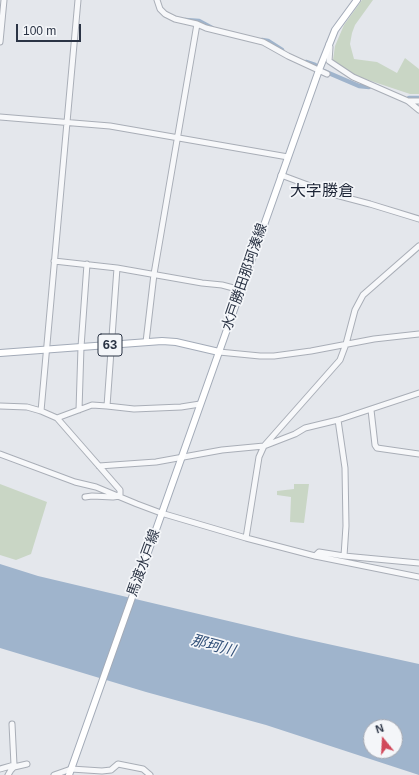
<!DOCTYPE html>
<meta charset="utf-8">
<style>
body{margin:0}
#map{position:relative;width:419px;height:775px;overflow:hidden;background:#e4e7ec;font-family:Helvetica,sans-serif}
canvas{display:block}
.north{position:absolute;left:363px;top:719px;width:40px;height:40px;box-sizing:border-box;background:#f4f6f9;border:1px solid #a4a8b1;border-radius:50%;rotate:342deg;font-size:11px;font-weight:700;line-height:16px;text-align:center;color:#2b3445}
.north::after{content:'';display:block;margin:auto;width:14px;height:18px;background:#d1495b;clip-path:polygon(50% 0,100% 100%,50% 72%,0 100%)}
.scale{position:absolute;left:16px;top:24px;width:65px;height:18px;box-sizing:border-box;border:2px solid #2b3445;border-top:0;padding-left:5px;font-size:12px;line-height:14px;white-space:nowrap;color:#2b3445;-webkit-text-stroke:3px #f4f6f9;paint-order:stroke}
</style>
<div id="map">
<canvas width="419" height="775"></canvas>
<div class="north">N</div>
<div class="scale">100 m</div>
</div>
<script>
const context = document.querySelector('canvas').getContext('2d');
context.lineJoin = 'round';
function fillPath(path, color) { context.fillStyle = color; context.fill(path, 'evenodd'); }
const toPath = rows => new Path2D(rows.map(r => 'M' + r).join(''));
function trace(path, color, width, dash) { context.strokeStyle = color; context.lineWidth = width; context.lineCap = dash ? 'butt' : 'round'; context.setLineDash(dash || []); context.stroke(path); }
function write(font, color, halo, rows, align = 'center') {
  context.font = font + ' Helvetica,"Noto Sans JP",sans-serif'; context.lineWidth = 3.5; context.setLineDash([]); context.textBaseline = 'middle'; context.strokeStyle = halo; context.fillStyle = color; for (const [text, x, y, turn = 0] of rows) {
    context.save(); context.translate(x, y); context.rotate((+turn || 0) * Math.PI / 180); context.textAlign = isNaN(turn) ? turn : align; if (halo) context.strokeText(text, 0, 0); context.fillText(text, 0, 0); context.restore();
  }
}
fillPath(toPath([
 [362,0,373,0,355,25,352,33,350,44,354,59,377,62,397,73,405,58,419,69,419,94,410,94,356,76,333,60,335,46,344,25],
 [0,484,47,502,31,554,16,560,0,555],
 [294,484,309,484,304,523,290,522,291,497,277,495,277,491,294,489]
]), '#c9d6c5');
fillPath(toPath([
 [0,564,38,576,296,637,419,664,419,775,266,725,146,692,0,648],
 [371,727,395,727,395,751,371,751]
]), '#9fb4cc');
trace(toPath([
 [185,20,199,21,212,28],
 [262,40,268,41,282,50],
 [306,62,315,65],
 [324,71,359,86,369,87],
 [409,98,419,98]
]), '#9fb4cc', 4.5);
const minor = toPath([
 [157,0,160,9,165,14,175,19,197,24,206,28,263,42,288,56,327,74],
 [0,42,4,0],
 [329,44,330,47,329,61,353,77,408,101,419,110],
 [408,101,419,101],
 [0,117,110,126,288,157],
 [281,175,332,194,370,204,419,219],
 [54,261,117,268,202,283,222,285,241,290],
 [146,342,154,274,197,24],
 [219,352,260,356,274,356,311,351,374,339,419,334],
 [0,406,27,407,41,411,57,418,120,490,120,496,113,497,92,496,85,497],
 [107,406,117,268],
 [79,410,81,347,87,264],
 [371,410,375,445,377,448,419,454],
 [41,411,78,0],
 [57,418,92,405,107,406,134,409,181,407,200,404],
 [338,420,345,468,346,526,344,556],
 [0,454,75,482,96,487,137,504,161,513,246,538,315,556,419,577],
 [99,466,156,462,222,450,264,446,295,434,305,428,338,420,419,393],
 [246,538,259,457,264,446,340,360,346,344,355,310,363,295,419,246],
 [315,556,319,552,344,556,419,563],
 [0,769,14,765,12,724],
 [8,775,11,770,14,767,27,764],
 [54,775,71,769,102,771,111,770,118,764,143,769,150,775]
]);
const major = toPath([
 [0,353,162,341,176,342,219,352],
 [69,775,319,70,335,30,357,0]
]);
trace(minor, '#a9aeb7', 7);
trace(major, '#a3abb8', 8);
trace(minor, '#f7f8fa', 5);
trace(major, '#fff', 6);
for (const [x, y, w] of [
 [110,345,24]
]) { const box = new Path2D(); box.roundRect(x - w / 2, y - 11, w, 22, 3); context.fillStyle = '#f4f6f9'; context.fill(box); trace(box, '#2b3445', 1); }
write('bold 13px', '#2b3445', null, [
 ["63",110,345]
]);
write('14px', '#2b3445', '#f4f6f9', [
 ["水戸勝田那珂湊線",245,277,-71],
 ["馬渡水戸線",144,563,-70]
]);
write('italic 15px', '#34527a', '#f4f6f9', [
 ["那珂川",213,646,15]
]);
write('16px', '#1d2536', '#f4f6f9', [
 ["大字勝倉",322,192]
]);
</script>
